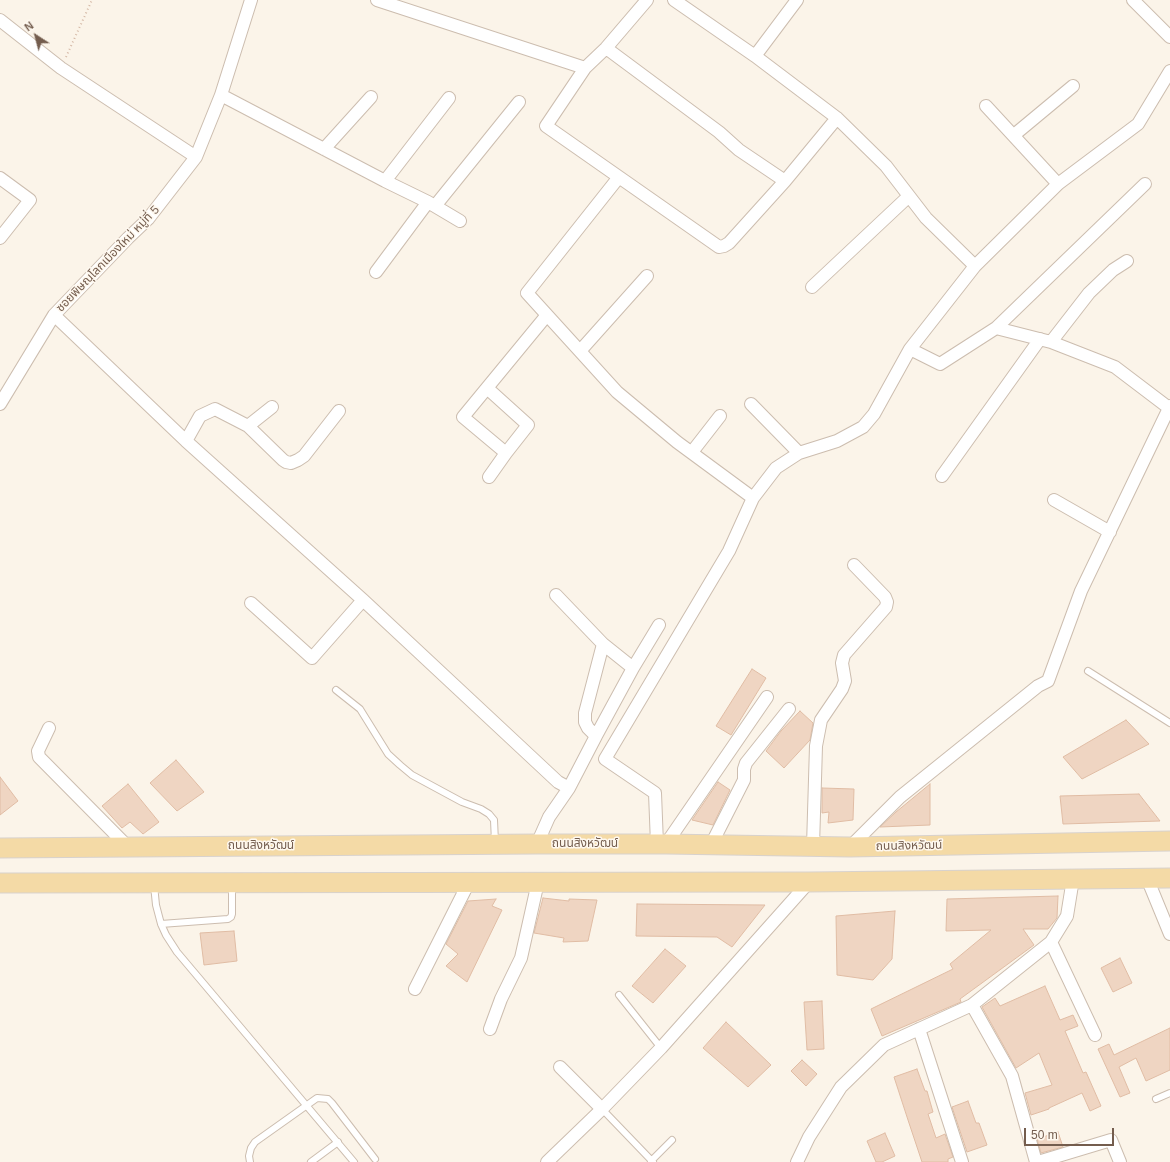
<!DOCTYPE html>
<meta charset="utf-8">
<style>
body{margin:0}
#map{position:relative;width:1170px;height:1162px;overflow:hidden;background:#fbf4e9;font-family:Helvetica,sans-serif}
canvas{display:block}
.north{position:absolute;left:16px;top:16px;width:40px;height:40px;-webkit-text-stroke:3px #fef8ef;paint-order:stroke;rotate:324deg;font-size:11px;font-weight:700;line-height:16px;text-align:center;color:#745d4e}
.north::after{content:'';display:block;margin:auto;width:14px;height:18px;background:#745d4e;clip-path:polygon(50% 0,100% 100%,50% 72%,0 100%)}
.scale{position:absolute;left:1024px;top:1128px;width:90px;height:18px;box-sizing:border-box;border:2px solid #745d4e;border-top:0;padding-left:5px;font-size:12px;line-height:14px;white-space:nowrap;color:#745d4e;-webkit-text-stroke:3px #fef8ef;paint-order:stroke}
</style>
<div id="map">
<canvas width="1170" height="1162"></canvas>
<div class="north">N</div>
<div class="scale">50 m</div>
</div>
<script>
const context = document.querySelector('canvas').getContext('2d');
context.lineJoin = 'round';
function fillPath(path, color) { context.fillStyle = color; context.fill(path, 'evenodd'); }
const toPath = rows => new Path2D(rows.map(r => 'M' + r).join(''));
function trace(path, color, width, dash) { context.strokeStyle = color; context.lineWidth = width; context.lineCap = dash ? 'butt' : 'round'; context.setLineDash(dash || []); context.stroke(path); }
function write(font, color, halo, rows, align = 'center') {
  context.font = font + ' Helvetica,"Noto Sans Thai",sans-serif'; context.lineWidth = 3; context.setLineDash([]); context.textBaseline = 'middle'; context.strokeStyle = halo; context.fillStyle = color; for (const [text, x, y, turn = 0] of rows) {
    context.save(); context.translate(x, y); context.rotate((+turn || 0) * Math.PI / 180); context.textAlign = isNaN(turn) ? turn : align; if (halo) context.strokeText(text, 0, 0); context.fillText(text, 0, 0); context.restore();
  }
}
const building = toPath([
 [752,669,766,678,731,735,716,726,752,669],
 [800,711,813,723,810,740,784,768,766,751,781,731,800,711],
 [1126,720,1149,744,1082,779,1063,757,1126,720],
 [176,760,204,792,177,811,150,783,176,760],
 [0,777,18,801,0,815,0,777],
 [718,782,730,790,713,825,692,820,718,782],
 [128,784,159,822,143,834,130,822,122,828,102,806,128,784],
 [930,784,930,825,880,827,896,812,930,784],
 [822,788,854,789,853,820,828,823,829,812,822,813,822,788],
 [1139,794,1160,821,1063,824,1060,796,1139,794],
 [1058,896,1057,918,1048,929,1023,929,1034,945,960,999,961,1002,882,1036,871,1009,953,969,950,964,991,930,946,931,947,899,1058,896],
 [543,898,569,901,569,899,597,900,588,941,563,942,564,938,534,933,543,898],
 [496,899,492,906,502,910,467,982,446,966,458,954,446,944,468,901,496,899],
 [637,904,765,905,732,947,717,937,636,936,637,904],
 [895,911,892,959,873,980,837,975,836,916,895,911],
 [234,931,237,961,204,965,200,933,234,931],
 [665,949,686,966,653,1003,632,986,665,949],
 [1120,958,1132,983,1113,992,1101,968,1120,958],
 [1045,986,1060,1020,1073,1015,1078,1026,1065,1031,1083,1073,1086,1072,1101,1106,1090,1111,1082,1093,1049,1108,1049,1109,1031,1115,1025,1093,1052,1085,1039,1053,1016,1068,982,1007,995,998,1000,1006,1045,986],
 [822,1001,824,1049,807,1050,804,1002,822,1001],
 [726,1022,771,1065,748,1087,703,1048,726,1022],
 [1170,1028,1170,1070,1146,1081,1136,1058,1119,1067,1130,1093,1120,1097,1098,1049,1109,1044,1114,1055,1170,1028],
 [802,1060,817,1074,806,1086,791,1071,802,1060],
 [917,1069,925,1091,927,1091,933,1112,928,1114,936,1138,945,1134,953,1157,948,1159,948,1162,922,1162,908,1120,894,1077,917,1069],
 [968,1101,976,1123,979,1123,987,1145,967,1152,952,1107,968,1101],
 [1058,1132,1063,1147,1041,1153,1037,1139,1058,1132],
 [885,1133,895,1156,882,1162,876,1162,867,1141,885,1133]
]);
fillPath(building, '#efd5c2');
trace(building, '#e0bca4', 1);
const lane = toPath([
 [1088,671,1170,723],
 [336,690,360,709,388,754,400,765,412,775,462,802,481,809,489,814,494,820,495,842],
 [154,885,156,905,161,924,166,935,177,952,354,1162],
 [161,924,228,919,231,917,232,914,232,884],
 [619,995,661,1048],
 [1156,1099,1170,1093],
 [602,1109,653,1162],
 [651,1161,672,1140],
 [250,1162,249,1156,251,1148,255,1142,317,1098,328,1099,332,1103,375,1159],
 [311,1162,338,1142]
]);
const street = toPath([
 [377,0,585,68,606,48,647,0],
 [674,0,755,56,837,118,886,166,926,218,975,266],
 [1133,0,1170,37],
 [0,20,61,68,196,157],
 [606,48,719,132,739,150,785,181],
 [755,56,797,0],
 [585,68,546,126,719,247,724,246,729,243,785,181,837,118],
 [221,95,385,181,428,202,460,221],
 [986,106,1058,184],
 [1014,135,1073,86],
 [324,149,371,97],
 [619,177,527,293,617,392,677,442,753,498],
 [0,178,30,200,0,238],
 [385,181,449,98],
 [435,206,519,102],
 [376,272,428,202],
 [812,287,909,196],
 [54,315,186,441],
 [996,328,1145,184],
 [1051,342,1089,293,1113,270,1127,261],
 [910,349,940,364,996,328,1051,342,1115,367,1169,408],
 [580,351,647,276],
 [487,388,528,425,506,453],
 [0,404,54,315,128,238,148,219,196,157,221,95,251,0],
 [751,404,799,453],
 [272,407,248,426,215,409,200,416,186,441,363,600,558,782,569,788,549,817,537,844],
 [248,426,283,460,286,462,291,463,298,460,304,456,339,411],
 [692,452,720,416],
 [942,476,1040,339],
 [489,477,506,453,463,417,547,315],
 [1054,500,1110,532],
 [556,595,603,644,585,713,585,722,588,728,596,736,569,788],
 [251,603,312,658,363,600],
 [603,644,633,668],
 [49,728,38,751,39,757,128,847],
 [596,736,633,668,659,625],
 [657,844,655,793,605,759,729,551,753,498,776,468,799,453,837,441,863,427,874,414,910,349,975,266,1058,184,1138,124,1170,71],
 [666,844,767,697],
 [711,845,744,780,744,769,746,763,789,709],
 [813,846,816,746,821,720,842,689,845,681,842,663,844,655,886,607,887,602,885,597,854,565],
 [850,847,900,797,1038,686,1048,681,1081,591,1170,406],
 [1147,878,1170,934],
 [1051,942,1095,1035],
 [415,989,469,882],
 [972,1005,1012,1076,1036,1162],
 [490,1029,501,999,521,958,538,882],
 [919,1029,962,1162],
 [560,1067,602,1109],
 [547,1162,602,1109,661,1048,809,882],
 [797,1162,809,1137,841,1087,884,1045,972,1005,1051,942,1067,916,1073,879],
 [1038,1162,1111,1140,1120,1162]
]);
const primary = toPath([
 [0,848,537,844,666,844,850,847,1170,841],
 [0,883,809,882,1170,878]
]);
trace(lane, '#ccbdaf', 8);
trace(street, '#ccbdaf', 14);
trace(primary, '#d8d2cd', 21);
trace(toPath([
 [66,57,92,0]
]), '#d4b8a5', 2, [1, 3]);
trace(lane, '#fff', 6);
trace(street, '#fff', 12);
trace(primary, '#f4daa6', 19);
write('12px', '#745d4e', '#fef8ef', [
 ["ซอยพิษณุโลกเมืองใหม่ หมู่ที่ 5",108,259,-46],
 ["ถนนสิงหวัฒน์",585,844],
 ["ถนนสิงหวัฒน์",261,846],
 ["ถนนสิงหวัฒน์",909,846,-1]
]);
</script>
